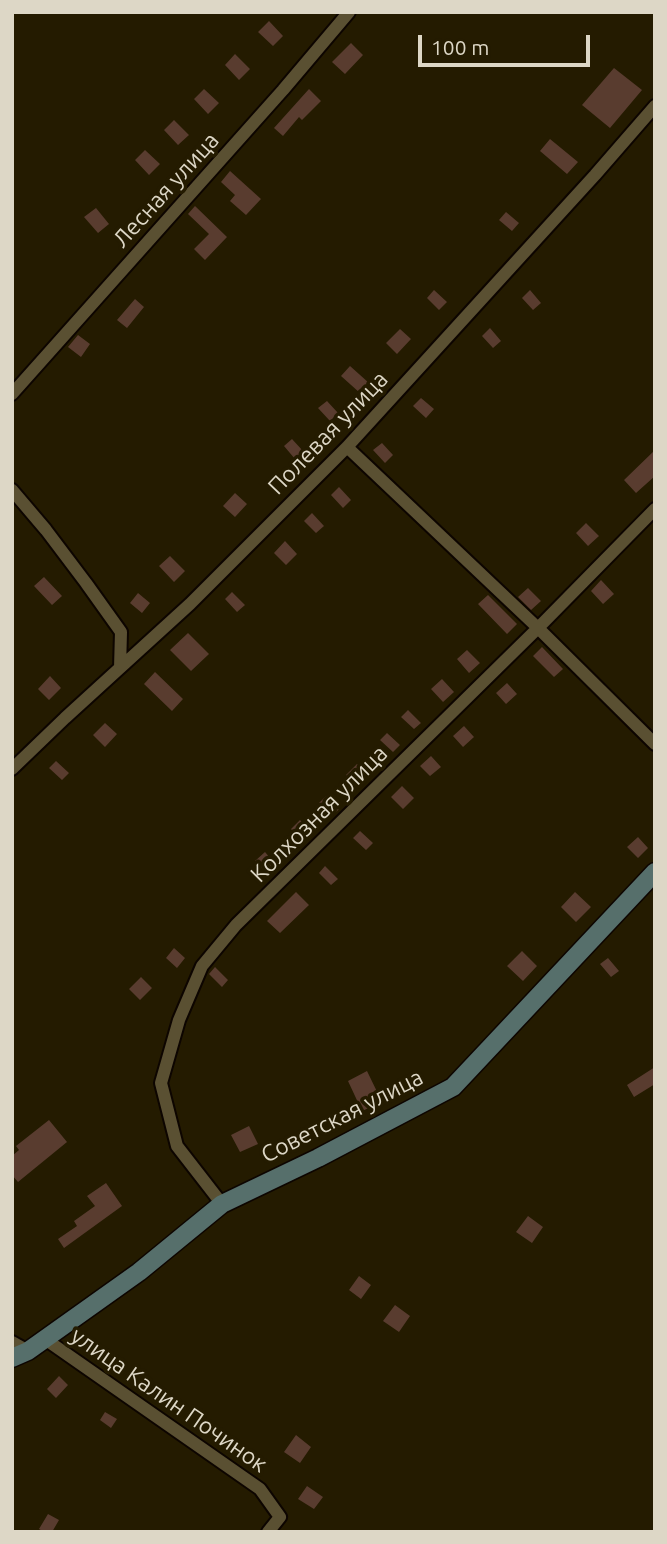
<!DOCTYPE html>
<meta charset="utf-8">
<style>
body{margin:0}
#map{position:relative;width:667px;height:1544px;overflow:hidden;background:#241b00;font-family:Ubuntu,sans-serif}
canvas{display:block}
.frame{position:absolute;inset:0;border:14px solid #ddd7c6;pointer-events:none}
.scale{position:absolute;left:418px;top:35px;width:172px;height:32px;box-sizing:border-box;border:4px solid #ddd7c6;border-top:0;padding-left:9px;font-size:21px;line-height:24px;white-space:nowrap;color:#ddd7c6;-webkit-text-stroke:5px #241b00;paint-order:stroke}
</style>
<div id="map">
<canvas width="667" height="1544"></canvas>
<div class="frame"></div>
<div class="scale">100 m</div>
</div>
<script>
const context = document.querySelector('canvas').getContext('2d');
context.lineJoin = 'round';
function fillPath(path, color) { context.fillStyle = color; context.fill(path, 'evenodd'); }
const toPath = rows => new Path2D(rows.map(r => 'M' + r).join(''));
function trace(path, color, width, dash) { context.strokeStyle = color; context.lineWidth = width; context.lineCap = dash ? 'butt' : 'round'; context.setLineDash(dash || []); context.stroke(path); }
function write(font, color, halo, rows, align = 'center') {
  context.font = font + ' Ubuntu,sans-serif'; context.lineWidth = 7; context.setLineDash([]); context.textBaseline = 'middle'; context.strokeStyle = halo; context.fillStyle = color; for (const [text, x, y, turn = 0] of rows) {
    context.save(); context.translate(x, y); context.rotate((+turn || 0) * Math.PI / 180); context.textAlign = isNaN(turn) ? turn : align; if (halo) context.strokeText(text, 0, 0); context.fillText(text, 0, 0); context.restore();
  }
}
fillPath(toPath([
 [269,21,283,36,273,46,258,32],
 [351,43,363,55,345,74,332,62],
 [235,54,250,69,239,80,225,65],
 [614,68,642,90,610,128,582,105],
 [204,89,219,103,208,114,194,99],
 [309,89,321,101,302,120,299,117,283,136,274,128],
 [174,120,189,135,178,145,164,130],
 [550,139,578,162,567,174,540,151],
 [145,150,160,164,149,175,135,160],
 [230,171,261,199,246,215,230,201,235,195,221,182],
 [195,206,227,237,205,260,194,249,209,234,188,214],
 [96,208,109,224,98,233,84,217],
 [506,212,519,223,512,231,499,220],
 [434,290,447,302,439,310,427,298],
 [530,290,541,303,533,310,522,298],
 [135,299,144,307,127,328,117,320],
 [490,328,501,341,493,348,482,336],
 [400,329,411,339,397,354,386,343],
 [78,335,90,344,81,357,68,347],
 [350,366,369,383,360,393,341,376],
 [421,398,434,409,426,418,413,406],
 [327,401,338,413,330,421,318,408],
 [292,439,303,451,295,459,284,446],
 [382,443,393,455,385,463,373,450],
 [655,450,655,476,636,493,624,480],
 [339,487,351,500,343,508,331,495],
 [235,493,247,504,235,517,223,506],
 [312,513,324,526,316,533,304,521],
 [586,523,599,536,588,546,576,533],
 [285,541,297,554,286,565,274,553],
 [170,556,185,571,174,582,159,566],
 [44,577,62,596,52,605,34,586],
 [601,580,614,594,603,604,591,591],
 [528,588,541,601,531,610,518,597],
 [232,592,245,605,237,612,225,599],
 [138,593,150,603,142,613,130,603],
 [488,595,517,624,507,634,478,604],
 [188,633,209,654,191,671,170,650],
 [542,647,563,669,554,677,533,656],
 [467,650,480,663,469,673,457,659],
 [155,672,183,699,172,711,144,684],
 [50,676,61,688,49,700,38,689],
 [442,679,454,692,443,702,431,689],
 [507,683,517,694,506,704,496,693],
 [408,710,421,723,414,729,401,717],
 [105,723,117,734,105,747,93,735],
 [464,726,474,737,463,747,453,736],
 [387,733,400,745,393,752,380,740],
 [431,756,441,767,430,776,420,766],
 [56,761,69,773,62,780,49,768],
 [357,764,370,776,358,787,346,775],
 [402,786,414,798,403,809,391,797],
 [326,796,339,809,332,816,319,803],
 [300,820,312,833,303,842,291,829],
 [360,831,373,843,366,850,353,838],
 [638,837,648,848,638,858,627,847],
 [265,852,276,865,267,874,255,861],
 [325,866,338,879,331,885,319,873],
 [296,892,309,905,280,933,267,921],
 [575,892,591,907,576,922,561,907],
 [174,948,185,958,177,968,166,958],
 [522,951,537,966,523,981,507,966],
 [608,958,619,971,611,977,600,964],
 [215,967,228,980,222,987,209,974],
 [141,977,152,988,140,1000,129,989],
 [655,1067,655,1084,634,1097,627,1085],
 [367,1071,382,1102,362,1111,348,1081],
 [49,1120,67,1142,18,1182,12,1175,12,1156,19,1150,16,1146],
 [249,1126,258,1144,240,1152,231,1135],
 [106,1183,122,1206,64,1248,58,1239,77,1226,74,1221,95,1206,87,1196],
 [528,1216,543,1227,532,1243,516,1232],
 [359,1276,371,1285,361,1299,349,1290],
 [395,1305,410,1316,399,1332,383,1321],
 [59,1376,68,1385,56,1398,47,1389],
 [105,1412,117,1419,111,1428,100,1420],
 [296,1435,311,1447,300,1463,284,1452],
 [307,1486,323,1497,314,1509,298,1499],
 [48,1514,59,1520,52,1532,44,1532,39,1529]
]), '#593c2f');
const street = toPath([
 [12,394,283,90,349,12],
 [347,447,538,628,655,744],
 [12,490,46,530,86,583,121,632,120,668],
 [12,769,65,718,190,604,347,447,595,175,655,106],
 [222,1204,177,1146,161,1083,179,1020,202,966,236,925,538,628,655,509],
 [45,1339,260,1489,280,1517,268,1532],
 [12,1342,28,1351]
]);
const secondary = toPath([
 [12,1358,28,1351,139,1272,222,1204,318,1158,453,1087,655,872]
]);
trace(street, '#0d0500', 16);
trace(secondary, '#0d0500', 21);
trace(street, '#5a5032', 12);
trace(secondary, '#566f6b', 18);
write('23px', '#ddd7c6', '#241b00', [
 ["Лесная улица",166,190,-48],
 ["Полевая улица",328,433,-46],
 ["Колхозная улица",319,814,-45],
 ["Советская улица",342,1116,-27],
 ["улица Калин Починок",169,1400,35]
]);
</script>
